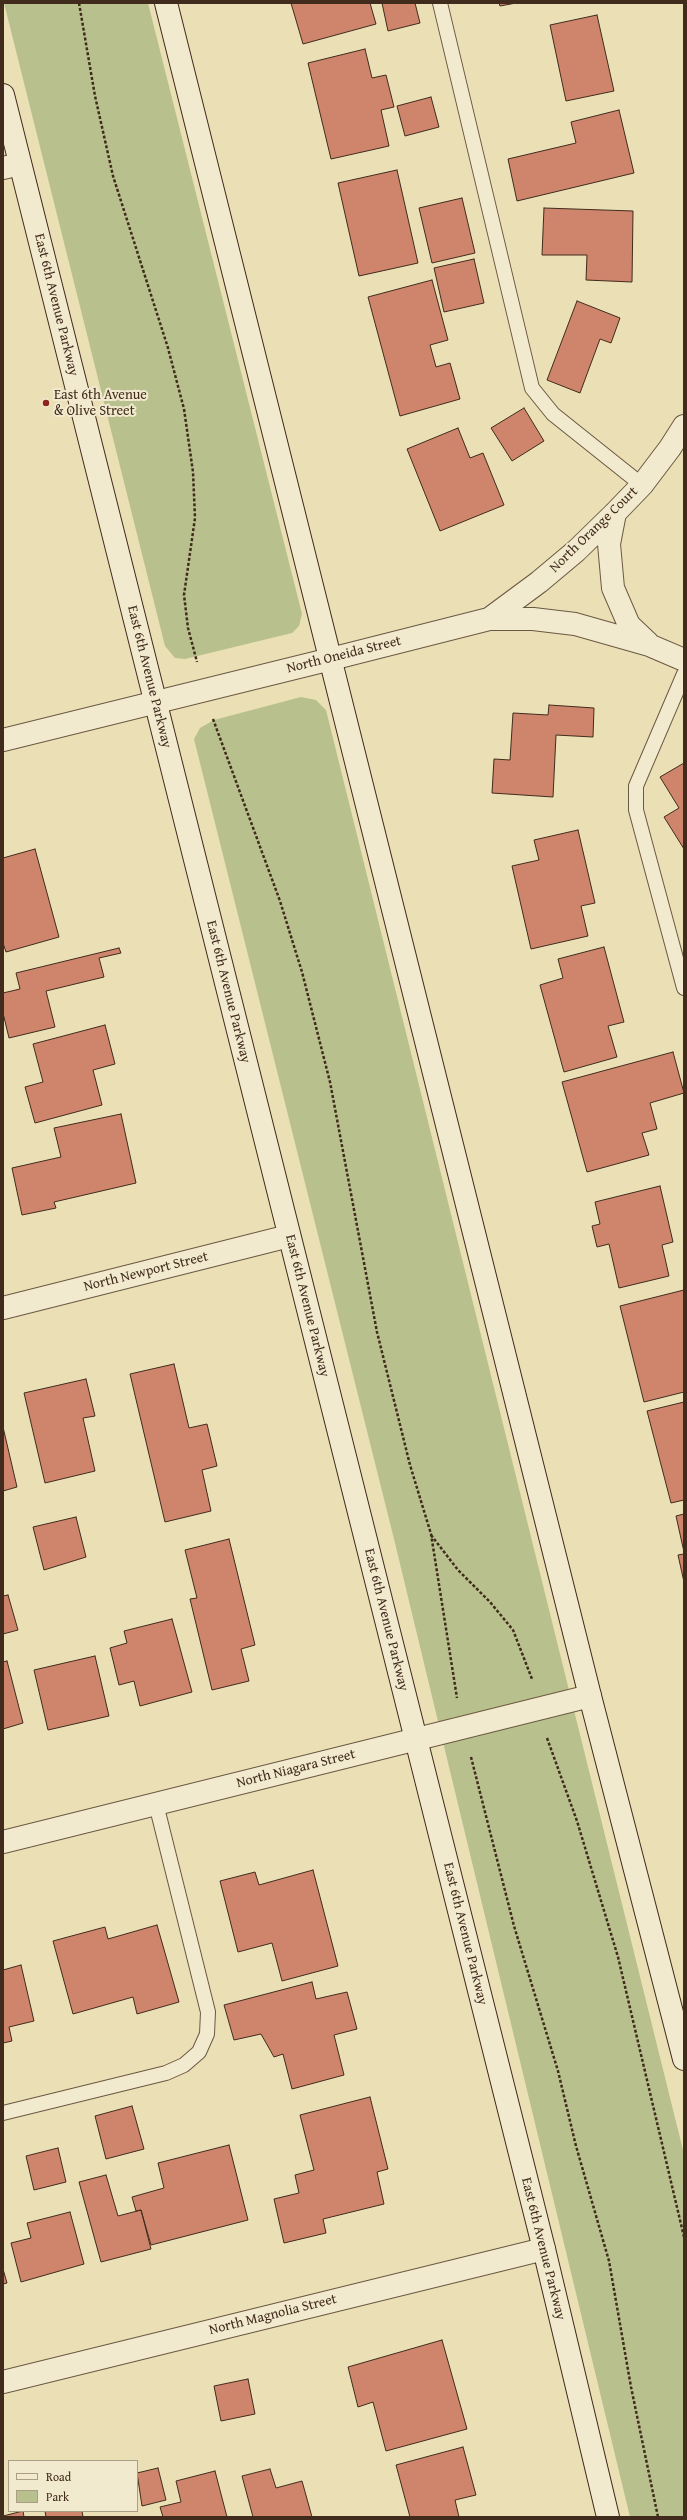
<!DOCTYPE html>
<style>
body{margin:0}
#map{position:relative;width:687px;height:2520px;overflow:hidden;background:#ebdfb5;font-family:"Gentium Book Plus",serif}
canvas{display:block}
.frame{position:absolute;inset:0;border:4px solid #402b1c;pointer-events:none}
.legend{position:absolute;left:8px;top:2460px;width:130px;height:52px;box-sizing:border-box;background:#f2eacf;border:1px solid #ab9e87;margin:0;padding:5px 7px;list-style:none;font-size:12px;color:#402b1c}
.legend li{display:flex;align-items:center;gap:8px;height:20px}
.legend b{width:20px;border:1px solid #ab9e87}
</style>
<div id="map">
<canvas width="687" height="2520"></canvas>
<div class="frame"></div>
<ul class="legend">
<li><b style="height:5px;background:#f2eacf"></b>Road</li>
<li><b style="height:11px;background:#b8c18d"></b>Park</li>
</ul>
</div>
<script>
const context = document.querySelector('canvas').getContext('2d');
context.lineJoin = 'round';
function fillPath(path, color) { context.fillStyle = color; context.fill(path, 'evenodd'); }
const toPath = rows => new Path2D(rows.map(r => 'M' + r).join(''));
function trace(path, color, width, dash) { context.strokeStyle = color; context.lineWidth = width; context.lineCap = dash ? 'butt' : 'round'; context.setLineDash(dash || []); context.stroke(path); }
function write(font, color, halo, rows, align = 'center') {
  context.font = font + ' "Gentium Book Plus",serif'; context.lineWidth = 4; context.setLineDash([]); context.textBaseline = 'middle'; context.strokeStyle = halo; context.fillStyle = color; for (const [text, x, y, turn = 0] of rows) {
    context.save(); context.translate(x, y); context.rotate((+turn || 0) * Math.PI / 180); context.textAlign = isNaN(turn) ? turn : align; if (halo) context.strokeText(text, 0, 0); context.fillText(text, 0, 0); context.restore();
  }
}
fillPath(toPath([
 [4,3,148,3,302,614,299,626,292,633,185,659,175,658,165,646],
 [301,697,316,700,326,710,684,2154,684,2517,630,2517,394,1539,194,739,200,728,214,720]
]), '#b8c18d');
const building = toPath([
 [291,3,370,3,376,24,303,44,291,3],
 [382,3,415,3,420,23,388,31,382,3],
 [499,3,516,3,500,6,499,3],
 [597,15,614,91,566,101,550,25,597,15],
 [365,49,372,78,386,75,394,107,381,110,389,146,331,159,308,63,365,49],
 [431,97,439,127,405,136,397,106,431,97],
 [619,110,634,173,517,201,508,159,576,143,571,122,619,110],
 [397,170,418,263,359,276,338,183,397,170],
 [462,198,475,253,432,263,419,208,462,198],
 [544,208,633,211,632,282,586,280,587,255,542,255,544,208],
 [474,259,484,303,444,312,434,268,474,259],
 [432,280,448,340,430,345,436,367,450,363,460,399,400,416,368,297,432,280],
 [577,301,620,318,611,343,600,339,580,393,547,380,577,301],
 [524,408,544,441,512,461,491,428,524,408],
 [458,428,470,458,483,453,504,505,440,531,407,449,458,428],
 [549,705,594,708,593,737,556,735,553,797,492,793,494,759,510,760,513,713,548,715,549,705],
 [684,763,684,849,664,817,679,808,660,777,684,763],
 [578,830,595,903,581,906,588,936,531,949,512,866,539,860,534,840,578,830],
 [35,849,59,937,6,952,3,943,3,858,35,849],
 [604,947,624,1022,608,1026,617,1057,564,1072,540,985,563,978,558,959,604,947],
 [119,948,121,953,99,958,104,977,46,991,55,1027,9,1038,3,1013,3,993,20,989,16,973,119,948],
 [105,1025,115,1064,93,1070,102,1105,35,1123,25,1087,43,1082,33,1044,105,1025],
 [673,1052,684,1093,650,1103,657,1129,642,1133,649,1155,587,1172,562,1082,673,1052],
 [121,1114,136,1183,54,1202,56,1208,22,1215,12,1168,61,1157,54,1128,121,1114],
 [660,1186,673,1242,662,1245,669,1276,619,1288,609,1244,597,1247,592,1226,600,1224,595,1202,660,1186],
 [684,1290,684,1392,644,1402,620,1306,684,1290],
 [174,1364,189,1428,207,1424,217,1466,202,1470,211,1511,165,1522,130,1374,174,1364],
 [86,1379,95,1416,83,1418,95,1471,45,1483,24,1393,86,1379],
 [684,1402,684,1500,671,1503,647,1411,684,1402],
 [3,1427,17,1487,3,1491,3,1427],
 [684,1514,684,1552,676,1516,684,1514],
 [76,1517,86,1557,44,1570,33,1527,76,1517],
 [229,1539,255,1645,241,1649,249,1681,212,1690,190,1599,197,1598,185,1550,229,1539],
 [684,1554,684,1582,678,1555,684,1554],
 [8,1595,18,1630,3,1634,3,1596,8,1595],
 [172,1619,192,1692,140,1706,134,1681,119,1685,110,1648,127,1643,124,1631,172,1619],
 [95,1656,109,1716,48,1730,34,1670,95,1656],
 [7,1661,23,1723,3,1729,3,1662,7,1661],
 [313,1870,338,1966,282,1981,272,1943,238,1952,220,1881,255,1872,259,1885,313,1870],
 [157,1925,179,2002,137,2014,133,1997,73,2014,53,1941,105,1927,108,1939,157,1925],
 [21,1965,34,2021,9,2027,12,2041,3,2043,3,1970,21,1965],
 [312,1982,316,1999,347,1992,357,2029,334,2035,344,2075,292,2089,283,2054,274,2057,261,2034,234,2040,224,2005,312,1982],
 [370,2097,388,2169,377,2172,384,2204,323,2219,326,2233,284,2243,274,2199,299,2193,295,2175,314,2170,300,2115,370,2097],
 [132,2106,144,2149,106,2159,95,2116,132,2106],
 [229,2145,248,2220,151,2245,141,2210,136,2211,132,2197,164,2188,158,2163,229,2145],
 [58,2148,66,2182,34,2190,26,2156,58,2148],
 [106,2175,118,2216,141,2210,151,2249,101,2262,79,2182,106,2175],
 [70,2212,84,2264,21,2282,11,2243,31,2238,27,2223,70,2212],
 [3,2269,7,2283,3,2284,3,2269],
 [442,2340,467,2429,386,2451,373,2402,358,2407,348,2367,442,2340],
 [248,2379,255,2414,221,2421,214,2386,248,2379],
 [463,2447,476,2495,455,2500,459,2517,410,2517,396,2465,463,2447],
 [158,2468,166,2500,142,2506,137,2473,158,2468],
 [270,2469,276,2488,302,2481,312,2517,253,2517,242,2476,270,2469],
 [215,2471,227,2517,163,2517,160,2507,181,2502,176,2481,215,2471],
 [23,2511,24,2517,3,2517,3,2516,23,2511],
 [45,2511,82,2511,83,2517,46,2517,45,2511]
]);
fillPath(building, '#ce856c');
trace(building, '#402b1c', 1);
const service = toPath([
 [440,3,532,388,553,414,642,485],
 [684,674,636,786,636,810,684,988],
 [3,2113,166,2073,184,2065,199,2052,207,2034,208,2012,156,1804]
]);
const minor = toPath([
 [3,168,20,164],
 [615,513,609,544,613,588,629,625,648,643],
 [489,619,539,582,576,551,615,513,642,485,670,448,684,426],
 [331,659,489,619,533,619,575,624,649,645,684,660],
 [3,1308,289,1236],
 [3,1842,590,1696],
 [3,2382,544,2249]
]);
const tertiary = toPath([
 [3,740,331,659]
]);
const secondary = toPath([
 [166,3,590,1696,684,2059],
 [3,95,544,2249,608,2517]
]);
trace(service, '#6b5842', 16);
trace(minor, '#6b5842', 24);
trace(tertiary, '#6b5842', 24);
trace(secondary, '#402b1c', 24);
trace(toPath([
 [79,3,95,96,113,176,168,348,184,409,193,472,195,518,184,595,188,628,197,662],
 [213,719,280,901,302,972,330,1082,377,1332,410,1465,431,1534,457,1698],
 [431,1535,458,1570,490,1602,513,1630,532,1679],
 [547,1738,577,1821,618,1957,684,2237],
 [471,1757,514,1926,558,2071,576,2146,609,2261,631,2387,658,2517]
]), '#402b1c', 2.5, [3, 2]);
trace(service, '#f2eacf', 14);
trace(minor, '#f2eacf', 22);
trace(tertiary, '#f2eacf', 22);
trace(secondary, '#f2eacf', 22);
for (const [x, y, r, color] of [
 [46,403,4,"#8f2418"]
]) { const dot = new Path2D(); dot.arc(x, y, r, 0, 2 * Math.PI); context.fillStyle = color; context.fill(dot); trace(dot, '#f2eacf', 1.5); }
write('14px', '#402b1c', '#f2eacf', [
 ["East 6th Avenue Parkway",56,305,76],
 ["North Orange Court",594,530,-44],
 ["North Oneida Street",344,655,-14],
 ["East 6th Avenue Parkway",149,677,76],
 ["East 6th Avenue Parkway",228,992,76],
 ["North Newport Street",146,1272,-14],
 ["East 6th Avenue Parkway",307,1306,76],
 ["East 6th Avenue Parkway",386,1620,76],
 ["North Niagara Street",296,1769,-14],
 ["East 6th Avenue Parkway",465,1934,76],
 ["East 6th Avenue Parkway",543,2249,76],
 ["North Magnolia Street",273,2315,-14]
]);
write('14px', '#402b1c', '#f2eacf', [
 ["East 6th Avenue",54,395],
 ["& Olive Street",54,411]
], 'left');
</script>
